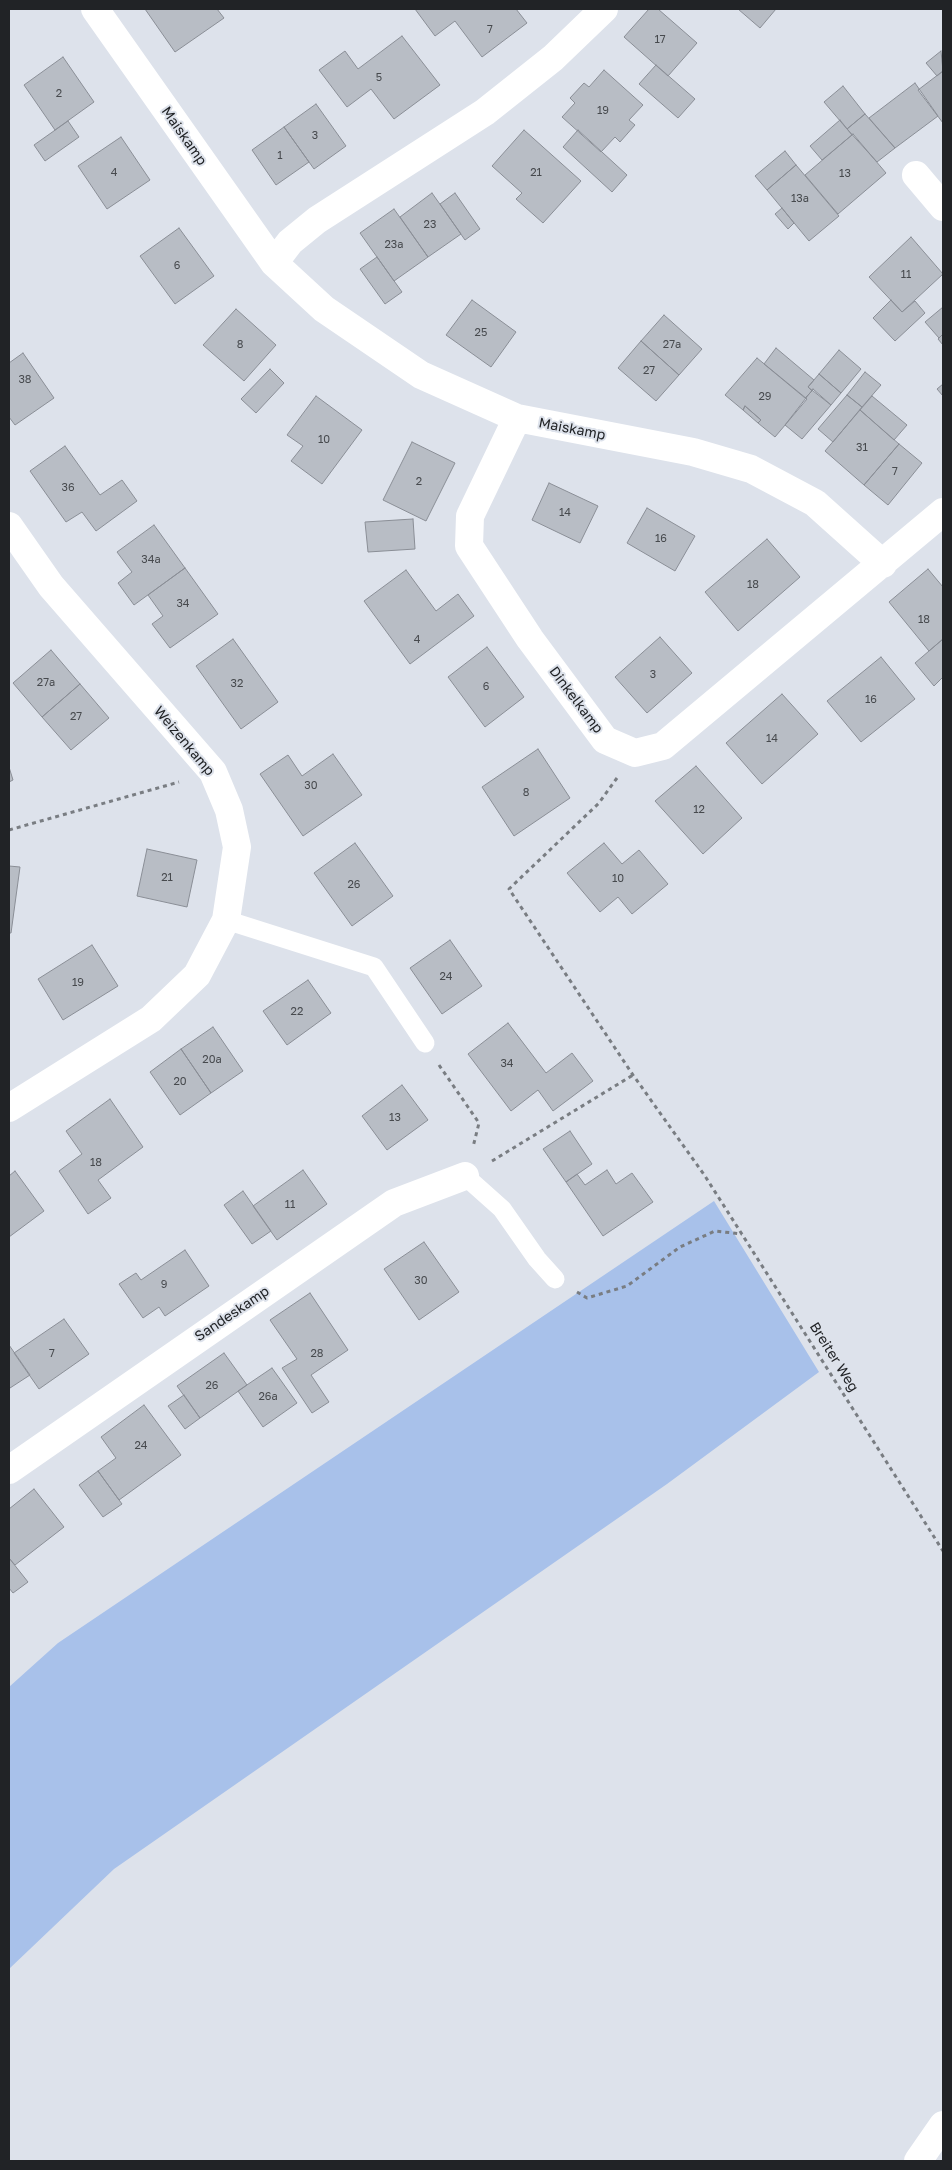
<!DOCTYPE html>
<style>
body{margin:0}
#map{position:relative;width:952px;height:2170px;overflow:hidden;background:#dde2eb;font-family:"Golos Text",sans-serif}
canvas{display:block}
.frame{position:absolute;inset:0;border:10px solid #212326;pointer-events:none}
</style>
<div id="map">
<canvas width="952" height="2170"></canvas>
<div class="frame"></div>
</div>
<script>
const context = document.querySelector('canvas').getContext('2d');
context.lineJoin = 'round';
function fillPath(path, color) { context.fillStyle = color; context.fill(path, 'evenodd'); }
const toPath = rows => new Path2D(rows.map(r => 'M' + r).join(''));
function trace(path, color, width, dash) { context.strokeStyle = color; context.lineWidth = width; context.lineCap = dash ? 'butt' : 'round'; context.setLineDash(dash || []); context.stroke(path); }
function write(font, color, halo, rows, align = 'center') {
  context.font = font + ' "Golos Text",sans-serif'; context.lineWidth = 4; context.setLineDash([]); context.textBaseline = 'middle'; context.strokeStyle = halo; context.fillStyle = color; for (const [text, x, y, turn = 0] of rows) {
    context.save(); context.translate(x, y); context.rotate((+turn || 0) * Math.PI / 180); context.textAlign = isNaN(turn) ? turn : align; if (halo) context.strokeText(text, 0, 0); context.fillText(text, 0, 0); context.restore();
  }
}
fillPath(toPath([
 [714,1201,819,1372,667,1484,114,1869,9,1969,9,1687,58,1643]
]), '#a8c1ea');
const building = toPath([
 [145,9,217,9,224,18,175,52,145,9],
 [415,9,516,9,527,23,482,57,455,21,435,36,415,9],
 [649,9,658,9,697,43,668,76,624,37,649,9],
 [738,9,776,9,760,28,738,9],
 [402,36,440,85,394,119,371,89,347,107,319,70,345,51,358,69,402,36],
 [941,51,943,71,937,76,926,63,941,51],
 [63,57,94,102,55,130,24,85,63,57],
 [656,65,695,99,678,118,639,84,656,65],
 [604,70,643,105,629,120,635,125,620,142,615,137,601,152,562,117,575,103,570,98,584,83,589,87,604,70],
 [943,71,943,123,918,90,943,71],
 [915,83,938,116,895,148,869,118,915,83],
 [843,86,865,114,847,129,824,102,843,86],
 [316,104,346,146,314,169,284,127,316,104],
 [865,114,895,148,877,162,847,129,865,114],
 [840,120,852,135,822,160,810,146,840,120],
 [68,121,79,137,45,161,34,145,68,121],
 [284,127,309,162,276,185,252,150,284,127],
 [524,130,581,181,543,223,516,199,522,193,492,166,524,130],
 [578,130,627,175,612,192,563,147,578,130],
 [853,134,886,173,838,214,805,175,853,134],
 [121,137,150,180,107,209,78,166,121,137],
 [785,151,796,165,767,190,755,176,785,151],
 [796,165,839,216,809,241,767,190,796,165],
 [432,193,461,234,428,257,400,217,432,193],
 [455,193,480,229,465,240,440,204,455,193],
 [782,208,794,223,788,229,775,214,782,208],
 [394,209,428,257,394,281,360,233,394,209],
 [179,228,214,276,175,304,140,256,179,228],
 [911,237,943,274,902,312,869,277,911,237],
 [377,257,402,292,385,304,360,269,377,257],
 [472,300,516,332,491,367,446,335,472,300],
 [891,300,902,312,915,301,925,313,895,341,873,318,891,300],
 [943,307,943,334,939,338,925,322,943,307],
 [236,309,276,345,244,381,203,345,236,309],
 [664,315,702,349,679,375,641,341,664,315],
 [943,334,943,345,938,339,943,334],
 [641,341,679,375,656,401,618,368,641,341],
 [776,348,814,380,808,387,812,391,805,398,764,364,776,348],
 [839,350,861,369,841,393,819,374,839,350],
 [23,353,54,398,15,425,9,417,9,363,23,353],
 [757,358,807,399,775,437,758,423,761,420,745,406,743,410,725,395,757,358],
 [270,369,284,383,256,413,241,399,270,369],
 [865,372,881,385,862,407,847,395,865,372],
 [819,374,841,393,831,405,808,387,819,374],
 [943,384,943,396,937,389,943,384],
 [813,389,831,405,802,439,785,425,813,389],
 [847,395,862,407,833,442,818,429,847,395],
 [316,396,362,430,322,484,291,461,303,446,287,435,316,396],
 [872,396,907,425,894,440,860,410,872,396],
 [745,406,761,420,758,423,743,410,745,406],
 [860,410,899,444,864,485,825,451,860,410],
 [412,442,455,463,426,521,383,500,412,442],
 [899,444,922,463,888,505,864,485,899,444],
 [65,446,100,495,122,480,137,501,96,531,82,512,66,522,30,471,65,446],
 [549,483,598,506,580,543,532,520,549,483],
 [647,508,695,536,675,571,627,543,647,508],
 [413,519,415,549,368,552,365,522,413,519],
 [154,525,185,568,134,605,118,583,132,572,117,552,154,525],
 [767,539,800,577,738,631,705,592,767,539],
 [185,568,218,614,170,648,152,624,163,616,148,595,185,568],
 [928,569,943,587,943,639,929,651,889,602,928,569],
 [406,570,436,611,458,594,474,616,410,664,364,601,406,570],
 [660,637,692,673,647,713,615,677,660,637],
 [233,639,278,702,241,729,196,666,233,639],
 [943,639,943,677,934,686,915,663,943,639],
 [487,647,524,697,485,727,448,677,487,647],
 [51,650,80,684,42,717,13,683,51,650],
 [881,657,915,699,861,742,827,701,881,657],
 [80,684,109,718,71,750,42,717,80,684],
 [782,694,818,734,762,784,726,743,782,694],
 [538,749,570,798,514,836,482,787,538,749],
 [333,754,362,795,303,836,260,774,288,755,302,776,333,754],
 [696,766,742,818,703,854,655,801,696,766],
 [9,767,13,780,9,782,9,767],
 [355,843,393,896,352,926,314,873,355,843],
 [604,843,622,864,639,850,668,884,632,914,618,897,600,912,567,873,604,843],
 [147,849,197,860,187,907,137,896,147,849],
 [9,866,20,867,11,933,9,933,9,866],
 [450,940,482,986,442,1014,410,968,450,940],
 [92,945,118,986,63,1020,38,979,92,945],
 [308,980,331,1013,287,1045,263,1011,308,980],
 [508,1023,546,1073,572,1053,593,1081,553,1111,538,1090,511,1111,468,1054,508,1023],
 [213,1027,243,1071,211,1093,181,1049,213,1027],
 [181,1049,211,1093,180,1115,150,1072,181,1049],
 [402,1085,428,1120,387,1150,362,1116,402,1085],
 [110,1099,143,1147,98,1180,111,1198,88,1214,59,1171,82,1154,66,1131,110,1099],
 [570,1131,592,1164,566,1182,543,1149,570,1131],
 [303,1170,327,1204,277,1240,253,1206,303,1170],
 [607,1170,616,1184,632,1173,653,1202,603,1236,566,1182,577,1174,585,1185,607,1170],
 [15,1171,44,1211,9,1237,9,1176,15,1171],
 [243,1191,271,1231,252,1244,224,1205,243,1191],
 [424,1242,459,1292,419,1320,384,1269,424,1242],
 [185,1250,209,1286,165,1316,159,1307,143,1318,119,1284,136,1273,141,1280,185,1250],
 [310,1293,348,1350,311,1375,329,1402,312,1413,282,1368,297,1359,270,1320,310,1293],
 [64,1319,89,1354,39,1389,14,1353,64,1319],
 [9,1345,30,1375,10,1388,9,1386,9,1345],
 [224,1353,247,1385,200,1418,177,1386,224,1353],
 [272,1368,297,1403,263,1427,238,1391,272,1368],
 [184,1395,200,1418,185,1429,168,1406,184,1395],
 [144,1405,181,1455,119,1500,98,1471,116,1458,101,1437,144,1405],
 [98,1471,122,1504,103,1517,79,1485,98,1471],
 [34,1489,64,1527,15,1565,9,1558,9,1509,34,1489],
 [9,1558,28,1582,13,1593,9,1588,9,1558]
]);
fillPath(building, '#b8bdc5');
trace(building, '#8a8e96', 1);
trace(toPath([
 [617,778,599,803,509,889,633,1075,705,1176,943,1551],
 [9,830,179,782],
 [439,1065,479,1123,473,1147],
 [492,1161,633,1075],
 [577,1292,587,1298,627,1286,680,1247,715,1231,742,1234]
]), '#797d82', 3, [4, 4]);
trace(toPath([
 [226,920,374,967,425,1043],
 [465,1176,502,1209,537,1259,555,1279]
]), '#fff', 19);
trace(toPath([
 [95,9,274,263,324,309,421,375,517,418,693,452,751,469,815,503,883,564],
 [916,175,943,207],
 [274,263,290,242,317,220,485,112,553,58,604,9],
 [517,418,470,516,469,546,530,639,605,740,635,753,663,746,943,512],
 [9,526,51,586,213,772,229,810,237,847,226,920,197,975,151,1019,9,1108],
 [9,1470,394,1203,465,1176],
 [918,2161,943,2125]
]), '#fff', 28);
write('11px', '#474a4e', null, [
 ["7",490,30],
 ["17",660,40],
 ["5",379,78],
 ["2",59,94],
 ["19",603,111],
 ["3",315,136],
 ["1",280,156],
 ["4",114,173],
 ["21",536,173],
 ["13",845,174],
 ["13a",800,199],
 ["23",430,225],
 ["23a",394,245],
 ["6",177,266],
 ["11",906,275],
 ["25",481,333],
 ["8",240,345],
 ["27a",672,345],
 ["27",649,371],
 ["38",25,380],
 ["29",765,397],
 ["10",324,440],
 ["31",862,448],
 ["7",895,472],
 ["2",419,482],
 ["36",68,488],
 ["14",565,513],
 ["16",661,539],
 ["34a",151,560],
 ["18",753,585],
 ["34",183,604],
 ["18",924,620],
 ["4",417,640],
 ["3",653,675],
 ["27a",46,683],
 ["32",237,684],
 ["6",486,687],
 ["16",871,700],
 ["27",76,717],
 ["14",772,739],
 ["30",311,786],
 ["8",526,793],
 ["12",699,810],
 ["21",167,878],
 ["10",618,879],
 ["26",354,885],
 ["24",446,977],
 ["19",78,983],
 ["22",297,1012],
 ["20a",212,1060],
 ["34",507,1064],
 ["20",180,1082],
 ["13",395,1118],
 ["18",96,1163],
 ["11",290,1205],
 ["30",421,1281],
 ["9",164,1285],
 ["7",52,1354],
 ["28",317,1354],
 ["26",212,1386],
 ["26a",268,1397],
 ["24",141,1446]
]);
write('14px', '#212326', '#dde2eb', [
 ["Maiskamp",184,136,55],
 ["Maiskamp",572,429,11],
 ["Dinkelkamp",576,700,53],
 ["Weizenkamp",184,741,50],
 ["Sandeskamp",232,1314,-34],
 ["Breiter Weg",834,1357,58]
]);
</script>
